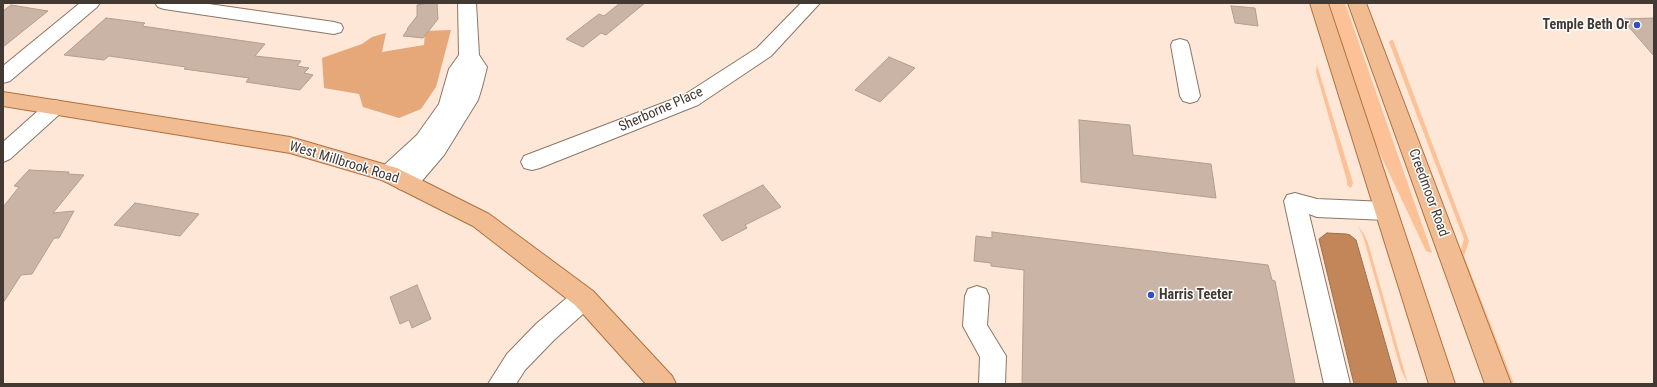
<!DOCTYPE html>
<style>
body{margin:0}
#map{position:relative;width:1657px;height:387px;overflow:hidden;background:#fee7d7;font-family:"Roboto Condensed",sans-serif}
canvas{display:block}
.frame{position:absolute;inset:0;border:4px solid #423932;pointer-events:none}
</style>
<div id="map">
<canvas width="1657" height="387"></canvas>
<div class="frame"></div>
</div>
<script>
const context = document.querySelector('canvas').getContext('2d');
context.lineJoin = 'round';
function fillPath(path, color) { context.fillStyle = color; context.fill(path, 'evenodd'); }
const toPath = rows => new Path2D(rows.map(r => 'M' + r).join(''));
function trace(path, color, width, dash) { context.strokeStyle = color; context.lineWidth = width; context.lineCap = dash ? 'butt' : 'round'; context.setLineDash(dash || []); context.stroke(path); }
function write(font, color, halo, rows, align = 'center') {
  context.font = font + ' "Roboto Condensed",sans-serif'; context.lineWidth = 3; context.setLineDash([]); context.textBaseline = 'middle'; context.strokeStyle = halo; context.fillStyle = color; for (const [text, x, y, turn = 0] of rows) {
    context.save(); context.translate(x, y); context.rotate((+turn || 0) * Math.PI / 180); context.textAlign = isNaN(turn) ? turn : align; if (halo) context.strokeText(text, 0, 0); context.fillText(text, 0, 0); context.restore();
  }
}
fillPath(toPath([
 [1329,3,1345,3,1432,253,1426,251,1373,139],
 [1391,40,1393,40,1469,241,1464,256,1514,384,1509,384,1459,256,1464,239,1389,42],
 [1317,65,1353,183,1351,188,1347,185,1347,181,1316,72],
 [1358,226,1364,234,1368,243,1408,384,1401,370,1363,236]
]), '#fcc197');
fillPath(toPath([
 [451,30,436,87,421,109,399,118,363,107,359,94,324,88,322,58,362,44,372,37,386,33,382,52,424,45,425,31]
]), '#e6a779');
const water = toPath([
 [1327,233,1346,234,1350,235,1356,240,1397,384,1354,384,1319,239,1327,233]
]);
fillPath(water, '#c28659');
trace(water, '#9c6f4d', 1);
const building = toPath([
 [429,3,437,3,438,19,423,38,403,36,408,29,407,29,417,16,417,5,429,3],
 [620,3,645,3,606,35,601,33,583,47,566,39,599,14,604,16,620,3],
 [11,5,48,11,3,47,3,11,11,5],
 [1231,6,1255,8,1258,26,1235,23,1231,6],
 [106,18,145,23,142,26,265,44,255,56,301,61,297,66,309,68,304,73,313,75,300,90,246,82,249,78,184,69,186,67,109,56,104,60,64,55,106,18],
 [1654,18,1654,56,1622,19,1654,18],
 [889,57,915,68,880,102,855,90,889,57],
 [1079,120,1130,125,1133,155,1211,164,1216,198,1081,182,1079,120],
 [29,170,69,172,68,174,84,175,53,213,74,211,59,238,54,238,32,274,21,275,3,303,3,207,19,187,14,186,29,170],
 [763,185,781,207,745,225,747,228,722,241,703,215,763,185],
 [135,203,199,214,180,236,114,225,135,203],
 [992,232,1268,265,1272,280,1275,281,1295,384,1022,384,1024,270,991,266,991,263,974,261,976,236,992,238,992,232],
 [417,285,431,319,412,328,409,320,400,324,390,297,417,285]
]);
fillPath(building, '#cab4a5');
trace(building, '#b39d8e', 1);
const minor = toPath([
 [80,3,100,3,97,7,10,81,3,83,3,66,80,3],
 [155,3,202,3,334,22,341,24,343,28,341,32,334,34,164,9,158,7,155,3],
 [458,3,476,3,479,55,487,67,482,87,478,100,444,155,415,189,407,191,399,189,396,183,402,174,397,180,389,182,381,180,378,174,381,168,417,135,439,104,449,69,459,55,458,3],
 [801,3,820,3,771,56,698,105,540,168,532,170,524,168,521,162,524,156,684,95,757,48,801,3],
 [1180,39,1187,41,1189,45,1200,96,1197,101,1190,103,1183,101,1180,96,1171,45,1173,41,1180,39],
 [55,100,62,102,65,107,62,112,10,159,3,162,3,142,48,102,55,100],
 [1295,193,1317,199,1386,202,1394,205,1397,211,1394,217,1386,220,1317,217,1309,214,1350,384,1324,384,1284,201,1287,195,1295,193],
 [977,286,986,289,989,296,987,325,1006,356,1005,384,979,384,980,357,963,326,965,296,968,289,977,286],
 [584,288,593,291,596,298,593,305,554,340,525,370,516,384,488,384,507,354,536,324,575,291,584,288]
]);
const major = toPath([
 [1310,3,1328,3,1455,384,1429,384,1310,3],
 [1348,3,1366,3,1511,384,1485,384,1348,3],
 [3,92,290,137,397,168,489,214,593,291,672,376,676,384,646,384,575,305,473,226,382,180,290,153,3,106,3,92]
]);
trace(minor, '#8b7668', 2);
trace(major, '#ae7140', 2);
fillPath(minor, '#fff');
fillPath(major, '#f1bc91');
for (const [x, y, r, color] of [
 [1637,25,4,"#3050c0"],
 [1151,295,4,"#3050c0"]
]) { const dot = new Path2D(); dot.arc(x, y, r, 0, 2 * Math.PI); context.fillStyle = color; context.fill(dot); trace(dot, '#fff', 1.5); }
write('bold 14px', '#423932', '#fff', [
 ["Temple Beth Or",1629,25],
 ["Harris Teeter",1159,295,"left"]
], 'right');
write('14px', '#423932', '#fff', [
 ["Sherborne Place",661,110,-24],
 ["West Millbrook Road",344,163,17],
 ["Creedmoor Road",1428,193,70]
]);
</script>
